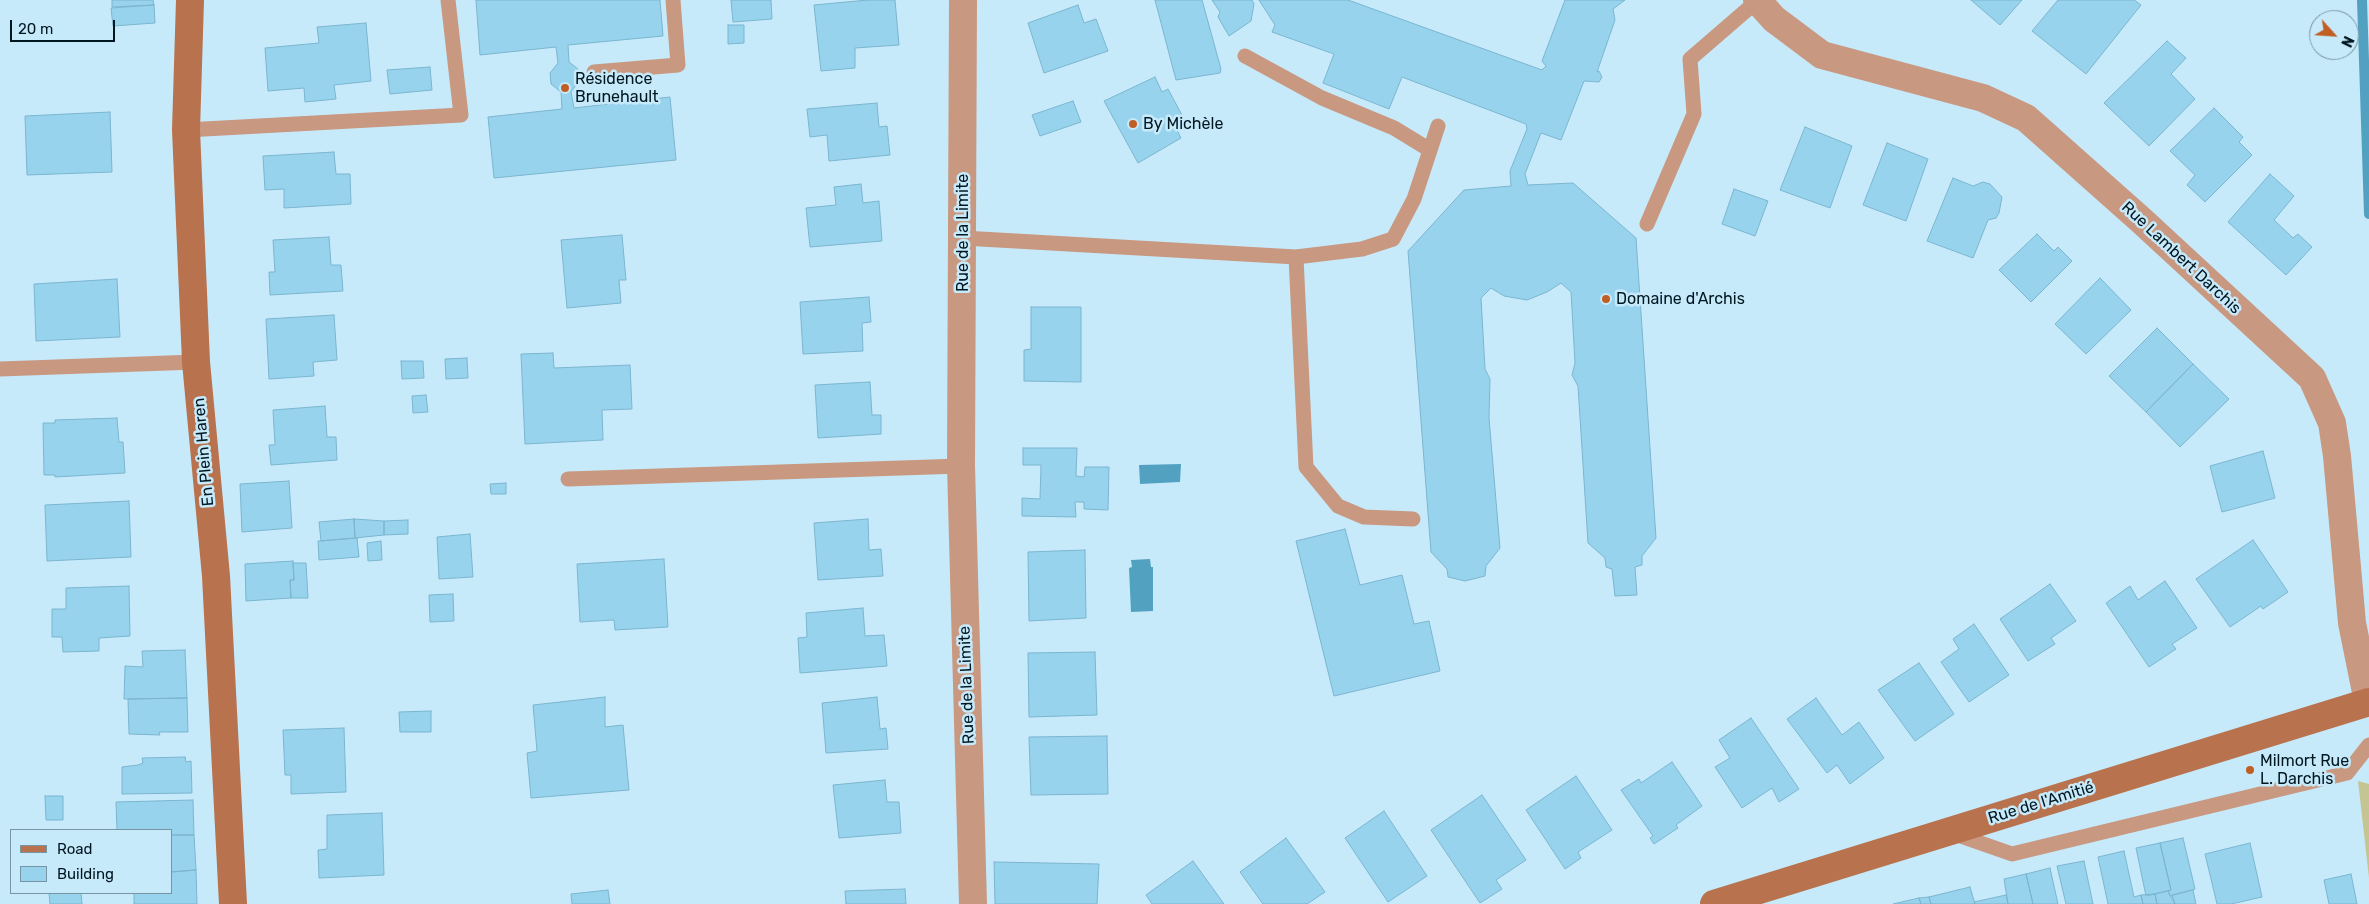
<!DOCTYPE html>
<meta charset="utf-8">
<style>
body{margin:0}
#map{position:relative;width:2369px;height:904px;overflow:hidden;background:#c7eafb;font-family:Rubik,sans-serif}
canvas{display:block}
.legend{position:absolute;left:10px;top:829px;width:162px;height:65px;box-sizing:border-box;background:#c7eafb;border:1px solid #7795a3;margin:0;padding:6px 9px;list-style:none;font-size:15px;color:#001620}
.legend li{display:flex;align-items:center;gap:10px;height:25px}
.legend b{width:25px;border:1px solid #7795a3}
.north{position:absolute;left:2309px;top:10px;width:50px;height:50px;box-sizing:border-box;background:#c7eafb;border:1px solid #7795a3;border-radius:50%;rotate:116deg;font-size:14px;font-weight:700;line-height:20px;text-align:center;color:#001620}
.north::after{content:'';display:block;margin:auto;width:18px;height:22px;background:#c15e23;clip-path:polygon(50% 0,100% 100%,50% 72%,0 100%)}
.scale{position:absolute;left:10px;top:20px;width:105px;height:22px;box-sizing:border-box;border:2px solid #001620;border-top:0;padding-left:6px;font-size:15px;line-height:18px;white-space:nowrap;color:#001620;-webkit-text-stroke:4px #c7eafb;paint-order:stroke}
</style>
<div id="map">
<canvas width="2369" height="904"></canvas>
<ul class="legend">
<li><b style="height:6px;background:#b8724d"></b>Road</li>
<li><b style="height:14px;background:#98d3ee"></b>Building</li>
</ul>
<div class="north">N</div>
<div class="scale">20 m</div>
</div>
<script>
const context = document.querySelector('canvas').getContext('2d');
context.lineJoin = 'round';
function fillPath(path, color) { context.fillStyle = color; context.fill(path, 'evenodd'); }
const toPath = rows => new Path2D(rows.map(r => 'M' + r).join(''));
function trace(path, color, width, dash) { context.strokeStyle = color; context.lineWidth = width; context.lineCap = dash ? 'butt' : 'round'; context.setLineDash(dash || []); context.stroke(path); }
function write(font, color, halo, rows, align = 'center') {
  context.font = font + ' Rubik,sans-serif'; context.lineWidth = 5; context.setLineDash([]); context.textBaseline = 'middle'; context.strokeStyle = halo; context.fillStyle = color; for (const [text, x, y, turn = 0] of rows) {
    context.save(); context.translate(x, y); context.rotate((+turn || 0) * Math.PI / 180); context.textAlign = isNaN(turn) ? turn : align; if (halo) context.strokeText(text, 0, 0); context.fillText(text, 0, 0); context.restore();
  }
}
fillPath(toPath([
 [2358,781,2369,784,2369,878]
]), '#c5c594');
fillPath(toPath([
 [1181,464,1180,482,1140,484,1139,465],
 [1150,559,1151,567,1153,567,1153,611,1131,612,1129,568,1132,567,1131,560]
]), '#52a1c1');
trace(toPath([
 [2362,0,2369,214]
]), '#52a1c1', 10);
const building = toPath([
 [112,0,153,0,154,5,112,7,112,0],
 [476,0,660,0,663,36,568,45,569,62,578,69,579,81,571,92,574,108,670,97,676,160,494,178,488,117,562,109,561,92,551,84,550,73,558,63,556,47,480,55,476,0],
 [731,0,771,0,772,19,733,22,731,0],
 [868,0,895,0,899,45,855,48,855,68,821,71,814,5,868,0],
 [1155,0,1202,0,1221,69,1220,73,1176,80,1155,0],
 [1212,0,1252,0,1254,4,1251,21,1229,36,1218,17,1220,12,1212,0],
 [1259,0,1348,0,1542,70,1546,66,1542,61,1565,0,1625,0,1613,9,1615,20,1597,72,1599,71,1602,77,1599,82,1584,81,1561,140,1541,133,1525,174,1528,185,1573,183,1636,238,1656,538,1642,556,1642,565,1635,567,1637,595,1615,596,1612,569,1606,567,1605,558,1588,543,1578,386,1572,375,1575,363,1571,292,1561,283,1547,292,1527,300,1504,296,1491,288,1481,298,1485,369,1490,379,1489,418,1500,548,1486,566,1485,576,1465,581,1448,577,1447,569,1431,552,1408,251,1464,190,1511,186,1510,171,1527,129,1526,124,1402,77,1389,109,1323,83,1334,54,1272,32,1275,25,1259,0],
 [1971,0,2022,0,2000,25,1971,0],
 [2058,0,2134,0,2141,5,2086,74,2032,31,2058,0],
 [154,5,155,23,113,26,111,8,154,5],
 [1078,5,1084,23,1096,19,1108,51,1044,73,1028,23,1078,5],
 [366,23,371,81,334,85,336,99,305,102,304,88,268,91,265,48,319,43,317,27,366,23],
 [728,25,744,25,744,43,728,44,728,25],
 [2167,41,2186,58,2171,74,2195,99,2149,146,2104,103,2167,41],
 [430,67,432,90,390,94,387,70,430,67],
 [1155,77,1162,92,1168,89,1183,117,1173,122,1181,138,1138,163,1104,101,1155,77],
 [1073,101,1081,122,1040,136,1032,115,1073,101],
 [877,103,879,127,887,126,890,155,829,161,827,135,810,137,807,109,877,103],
 [2214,108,2243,137,2239,142,2252,155,2205,202,2187,185,2195,175,2170,151,2214,108],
 [110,112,112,172,27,175,25,116,110,112],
 [1805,127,1852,146,1830,208,1780,190,1805,127],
 [1887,143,1928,159,1906,221,1863,205,1887,143],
 [334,152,336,174,350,174,351,204,284,208,284,189,265,190,263,156,334,152],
 [2270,174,2294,196,2274,220,2293,238,2298,234,2312,247,2286,275,2228,222,2270,174],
 [1953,178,1973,186,1983,182,1990,184,2002,197,1999,213,1996,218,1988,220,1973,258,1927,241,1953,178],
 [861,184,863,203,879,201,882,241,810,247,806,208,836,205,834,187,861,184],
 [1734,189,1768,201,1755,236,1722,224,1734,189],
 [2037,234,2054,251,2058,247,2072,261,2031,302,1999,270,2037,234],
 [622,235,626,280,619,280,621,303,567,308,561,240,622,235],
 [329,237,331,265,341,265,343,291,270,295,269,272,275,272,273,240,329,237],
 [2100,278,2131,310,2086,354,2055,324,2100,278],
 [117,279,120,337,36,341,34,284,117,279],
 [869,297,871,322,862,323,863,351,803,354,800,302,869,297],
 [1031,307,1081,307,1081,382,1024,381,1024,350,1031,349,1031,307],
 [334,315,337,360,313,362,314,376,269,379,266,319,334,315],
 [2157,328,2193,364,2146,412,2109,376,2157,328],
 [553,353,554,368,630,365,632,409,602,410,603,440,525,444,521,354,553,353],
 [467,358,468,378,446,379,445,359,467,358],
 [401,361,423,361,424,378,402,379,401,361],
 [2193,364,2229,399,2180,447,2146,412,2193,364],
 [870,382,872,415,881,415,881,434,818,438,815,385,870,382],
 [426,395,428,412,413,413,412,396,426,395],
 [325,406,327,437,336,437,337,460,271,465,269,445,275,445,273,410,325,406],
 [117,418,119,442,123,442,125,473,55,477,55,475,44,475,43,423,55,423,55,420,117,418],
 [1023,448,1077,448,1076,476,1084,477,1085,467,1109,467,1108,510,1084,509,1084,502,1075,502,1076,517,1022,516,1022,498,1040,499,1041,465,1023,465,1023,448],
 [2263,451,2275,498,2222,512,2210,466,2263,451],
 [289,481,292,528,242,532,240,484,289,481],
 [506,483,506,494,491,494,490,484,506,483],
 [129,501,131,557,47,561,45,505,129,501],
 [354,519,384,521,384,535,355,538,354,519],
 [354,519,355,538,321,541,319,522,354,519],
 [868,519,869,550,881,549,883,576,818,580,814,523,868,519],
 [408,520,408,534,384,535,384,521,408,520],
 [1345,529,1360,585,1402,575,1414,624,1429,621,1440,671,1334,696,1296,541,1345,529],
 [470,534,473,577,439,579,437,537,470,534],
 [357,538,359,557,319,560,318,541,357,538],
 [2253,540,2288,592,2263,609,2261,606,2230,627,2196,579,2253,540],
 [381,541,382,560,368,561,367,543,381,541],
 [1085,550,1086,618,1029,621,1028,552,1085,550],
 [664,559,668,627,615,630,614,620,580,622,577,564,664,559],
 [293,561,294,580,290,580,291,598,246,601,245,564,293,561],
 [293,563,306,563,308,598,291,598,290,580,294,580,293,563],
 [2165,581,2197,628,2172,644,2176,649,2149,667,2106,603,2130,586,2138,600,2165,581],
 [2050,584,2076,621,2051,638,2055,644,2028,661,2000,619,2050,584],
 [129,586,130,636,99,638,99,651,63,652,62,637,52,637,52,609,66,609,66,588,129,586],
 [453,594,454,621,430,622,429,595,453,594],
 [863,608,865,636,884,635,887,666,800,673,798,638,807,637,806,613,863,608],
 [1974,624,2009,675,1969,702,1941,662,1959,649,1953,639,1974,624],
 [185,650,187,698,124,699,125,666,143,667,142,651,185,650],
 [1095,652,1097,715,1029,717,1028,653,1095,652],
 [1919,663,1954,714,1915,741,1878,690,1919,663],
 [605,697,605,727,623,725,629,790,531,798,527,753,537,751,533,705,605,697],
 [877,697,880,729,886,728,888,749,826,753,822,703,877,697],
 [187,698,188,732,159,732,160,735,129,734,128,699,187,698],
 [1816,698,1842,735,1859,722,1884,758,1850,784,1837,765,1827,773,1787,719,1816,698],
 [431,711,431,732,400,732,399,712,431,711],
 [1751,718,1799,789,1779,802,1772,788,1742,808,1715,767,1730,758,1719,740,1751,718],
 [344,728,346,792,291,794,291,775,285,775,283,730,344,728],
 [1107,736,1108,794,1031,795,1029,737,1107,736],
 [185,757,186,762,191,761,192,793,122,794,122,767,138,765,143,763,142,758,185,757],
 [1672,762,1702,806,1676,825,1678,828,1654,844,1650,838,1653,836,1621,790,1639,779,1641,783,1672,762],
 [1576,776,1612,830,1578,852,1581,858,1565,869,1526,810,1576,776],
 [885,780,887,802,899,802,901,833,839,838,833,785,885,780],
 [1482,795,1526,860,1496,880,1502,889,1480,903,1431,830,1482,795],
 [45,796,63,796,63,820,46,820,45,796],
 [193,800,194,835,171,835,171,830,117,830,116,802,193,800],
 [1384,811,1427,876,1388,902,1345,838,1384,811],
 [382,813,384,875,319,878,318,850,327,849,327,815,382,813],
 [171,835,194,835,196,870,171,872,171,835],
 [1286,838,1325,892,1307,904,1263,904,1240,872,1286,838],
 [2183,838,2195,889,2170,896,2168,891,2171,890,2160,843,2183,838],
 [2160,843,2171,890,2146,896,2136,848,2160,843],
 [2250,843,2262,897,2231,904,2217,904,2205,854,2250,843],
 [2124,851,2134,897,2141,895,2143,904,2108,904,2098,857,2124,851],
 [1193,861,1224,904,1152,904,1146,895,1193,861],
 [2084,861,2093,904,2066,904,2057,866,2084,861],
 [994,862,1099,864,1097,904,995,904,994,862],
 [2050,868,2058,904,2033,904,2026,874,2050,868],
 [196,870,197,904,134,904,134,893,171,893,171,872,196,870],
 [2026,874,2033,904,2008,904,2004,879,2026,874],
 [2351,874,2357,904,2329,904,2324,880,2351,874],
 [1970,887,1975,904,1931,904,1929,897,1970,887],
 [905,889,906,904,846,904,845,891,905,889],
 [608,890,610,904,572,904,571,894,608,890],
 [2193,890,2196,904,2175,904,2172,895,2193,890],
 [2168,891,2175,904,2157,904,2155,894,2168,891],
 [49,893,81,893,82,904,50,904,49,893],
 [2155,894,2157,904,2143,904,2141,895,2155,894],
 [2006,895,2008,904,1975,904,1974,902,2006,895],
 [1929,897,1931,904,1921,904,1919,898,1929,897],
 [1919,898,1921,904,1893,904,1919,898]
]);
fillPath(building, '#98d3ee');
trace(building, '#7bb5cf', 1);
trace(toPath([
 [1245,56,1322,98,1394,128,1430,150],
 [594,72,678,65,673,0],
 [186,130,461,115,448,0],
 [1647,224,1694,114,1690,59,1757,1],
 [963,238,1296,257,1362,249,1393,239,1414,199,1438,126],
 [1296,257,1306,467,1338,506,1364,517,1413,519],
 [0,369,196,362],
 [568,479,961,466],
 [1952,833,2012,854,2347,773,2369,745]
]), '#c99880', 15);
trace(toPath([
 [963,0,961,466,973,904],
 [1757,0,1774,19,1822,55,1983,98,2026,118,2142,221,2312,378,2332,423,2337,456,2352,623,2368,702]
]), '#c99880', 28);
trace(toPath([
 [190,0,186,130,196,362,216,576,233,904],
 [1714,904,2369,702]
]), '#b8724d', 28);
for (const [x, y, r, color] of [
 [565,88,5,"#c15e23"],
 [1133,124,5,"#c15e23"],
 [1606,299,5,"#c15e23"],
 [2250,770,5,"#c15e23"]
]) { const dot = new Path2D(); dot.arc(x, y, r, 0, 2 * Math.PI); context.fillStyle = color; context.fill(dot); trace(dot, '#c7eafb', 2); }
write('16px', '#001620', '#c7eafb', [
 ["Résidence",575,79],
 ["Brunehault",575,97],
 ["By Michèle",1143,124],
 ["Domaine d'Archis",1616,299],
 ["Milmort Rue",2260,761],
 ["L. Darchis",2260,779]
], 'left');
write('16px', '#001620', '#c7eafb', [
 ["Rue de la Limite",963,233,-90],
 ["Rue Lambert Darchis",2181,258,43],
 ["En Plein Haren",204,452,-95],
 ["Rue de la Limite",967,685,-92],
 ["Rue de l'Amitié",2041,803,-17]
]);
</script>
